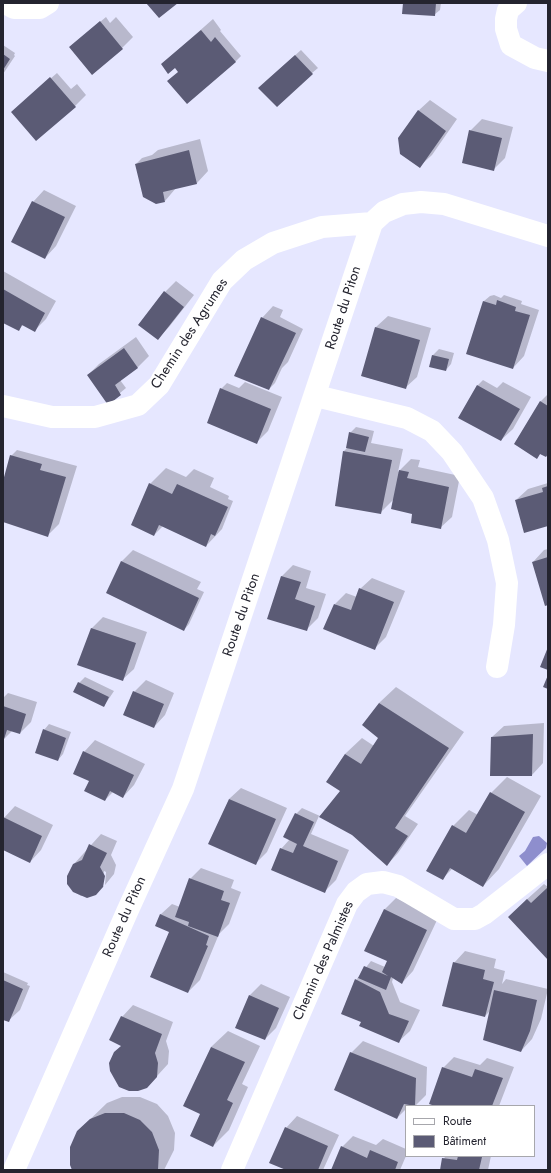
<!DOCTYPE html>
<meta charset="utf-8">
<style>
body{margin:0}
#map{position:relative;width:551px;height:1173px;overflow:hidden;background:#e6e7ff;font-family:Jost,sans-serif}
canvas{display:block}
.frame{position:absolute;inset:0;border:4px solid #24242f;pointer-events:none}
.legend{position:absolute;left:405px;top:1105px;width:130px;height:52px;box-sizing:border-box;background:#fff;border:1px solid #a7a7ac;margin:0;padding:5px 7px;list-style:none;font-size:12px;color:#24242f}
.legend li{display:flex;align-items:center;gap:8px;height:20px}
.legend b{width:20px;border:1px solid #a7a7ac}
</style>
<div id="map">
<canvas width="551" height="1173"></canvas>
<div class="frame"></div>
<ul class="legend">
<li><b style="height:5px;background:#fff"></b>Route</li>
<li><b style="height:11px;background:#5b5b75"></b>Bâtiment</li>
</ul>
</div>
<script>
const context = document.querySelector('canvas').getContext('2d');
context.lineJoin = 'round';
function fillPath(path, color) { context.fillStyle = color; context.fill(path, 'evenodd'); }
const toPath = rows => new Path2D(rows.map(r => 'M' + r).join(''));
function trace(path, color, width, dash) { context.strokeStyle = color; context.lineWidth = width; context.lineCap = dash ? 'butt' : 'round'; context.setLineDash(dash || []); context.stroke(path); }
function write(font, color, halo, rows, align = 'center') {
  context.font = font + ' Jost,sans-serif'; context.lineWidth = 4; context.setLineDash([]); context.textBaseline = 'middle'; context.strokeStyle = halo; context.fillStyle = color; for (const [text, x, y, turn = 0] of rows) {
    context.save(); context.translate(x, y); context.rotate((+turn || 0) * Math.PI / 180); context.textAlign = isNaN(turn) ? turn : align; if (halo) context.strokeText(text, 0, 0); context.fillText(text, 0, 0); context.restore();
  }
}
fillPath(toPath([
 [539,836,547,843,546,848,527,866,519,856,525,851,533,837]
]), '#8e8ecd');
fillPath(toPath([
 [404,3,441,3,440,10,434,15],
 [106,17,110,23,116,17,133,37,122,48,70,47],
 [213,19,221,30,220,31,241,56,235,62,179,71,175,67,162,64],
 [3,45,15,53,14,55,15,56,3,74],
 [301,50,318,68,312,73,265,82],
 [57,73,71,89,77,84,86,95,75,106,12,112],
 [430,100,457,119,432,155,420,166,418,111],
 [482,119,513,127,505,158,494,169,470,131],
 [200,139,208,171,197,183,176,188,165,201,136,164,142,158,152,155,158,150],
 [44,190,76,206,56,246,45,258,33,202],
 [3,271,56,301,46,319,35,330,24,324,18,330,3,322],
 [176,281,194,295,169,327,158,338,165,292],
 [494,295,501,298,504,295,522,301,521,304,539,310,524,356,513,368,468,354,484,301,490,296],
 [273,306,283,310,280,317,303,329,288,362,282,368,275,383,269,389,262,318],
 [388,316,431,328,417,377,405,388,362,376,376,327],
 [136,337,149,356,138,367,120,380,126,388,108,403,88,375,99,364],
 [439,349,454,353,451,364,446,370,430,366,433,355],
 [483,380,497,388,503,382,531,397,513,429,501,440,460,417,478,385],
 [245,382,282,397,268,431,257,442,221,389,227,383,239,388],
 [548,394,548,453,541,453,537,458,515,443,541,401],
 [356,427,374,431,371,443,403,449,398,472,411,459,420,460,418,467,460,476,452,517,440,528,413,513,394,499,380,513,344,451,348,447,350,433],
 [17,450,77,466,59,524,47,536,3,521,3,482,11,456],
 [166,468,186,477,194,469,214,478,210,487,229,496,228,499,233,501,222,529,206,546,163,526,154,535,150,484],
 [548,483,548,525,516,500,528,489],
 [548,549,548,604,533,562,544,550],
 [133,550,201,582,197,589,204,592,189,624,184,630,121,562],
 [293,565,311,571,306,588,326,594,318,618,306,630,268,618,282,576],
 [372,578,405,591,386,637,374,649,335,604,346,593,357,597,360,589],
 [103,617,147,632,134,669,122,680,79,664,92,628],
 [85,677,114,691,104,706,79,683],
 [146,680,174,693,165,715,154,727,134,692],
 [396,687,464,732,405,816,418,824,398,853,387,865,352,834,319,816,311,834,349,850,336,880,325,891,281,849,290,839,296,814,302,808,320,816,342,791,328,781,345,754,362,738,374,746,379,738,379,703],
 [8,693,37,702,31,722,20,733,12,731,4,739,3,698],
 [544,723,543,763,532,775,491,775,492,737,504,726],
 [49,724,71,732,63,754,58,760,44,730],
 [95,740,145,764,134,785,123,797,113,792,105,800,90,781,84,752],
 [507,777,541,796,499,869,483,886,452,869,442,879,453,826,469,810,478,815,491,793],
 [241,788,287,808,267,852,256,863,229,799],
 [15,806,53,825,41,850,30,862,3,849,3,819],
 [101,834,117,841,111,855,116,865,114,874,105,885,106,872,104,871,102,886,104,886,92,896,81,896,73,891,74,864],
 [201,868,234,880,231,888,241,892,229,924,219,934,200,980,188,992,171,932,160,915,172,904,180,907,190,879],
 [544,884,548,887,548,959,525,901],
 [396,898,438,918,413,971,402,983,393,978,392,982,400,1002,420,1010,410,1031,398,1042,362,1021,356,980,371,961,385,967,388,960,366,950,385,909],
 [465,951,496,959,494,968,505,971,502,984,506,979,548,989,541,1019,532,1039,521,1051,491,1010,485,1016,454,963],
 [3,972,28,983,27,985,30,986,20,1010,8,1021,3,1018],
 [261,984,290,997,276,1028,265,1039,250,995],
 [133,1005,173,1022,166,1041,169,1051,168,1064,147,1087,119,1086,111,1071,122,1045,122,1017],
 [228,1031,260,1046,242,1084,248,1087,229,1130,213,1146,211,1047],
 [363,1041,427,1067,426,1095,415,1106,406,1106,406,1109,397,1118,351,1053],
 [454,1057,480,1065,487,1058,514,1067,499,1106,438,1106,443,1068],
 [122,1097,140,1097,157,1104,168,1116,175,1133,174,1150,164,1170,73,1170,78,1131,107,1103],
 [297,1116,339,1135,323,1170,288,1170,286,1128],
 [353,1136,376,1145,383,1139,406,1149,406,1156,400,1170,332,1170,342,1147],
 [445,1156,491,1156,488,1170,441,1170]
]), '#0003');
fillPath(toPath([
 [146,3,178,3,159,18],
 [403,3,436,3,435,16,402,14],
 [100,21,123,49,92,75,69,47],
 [201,30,211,42,215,37,236,62,187,104,167,81,178,72,175,68,168,74,161,64],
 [3,54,10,59,3,70],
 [295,55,313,74,277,107,258,88],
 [50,77,76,107,36,141,11,112],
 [418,110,446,131,420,168,400,154,398,138],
 [469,130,502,138,494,171,462,163],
 [189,150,197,184,163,192,165,202,156,204,143,197,135,164],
 [32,201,65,217,45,259,11,242],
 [3,289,45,313,35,332,22,325,19,331,3,323],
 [164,291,184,307,158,340,138,325],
 [497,300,516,307,515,311,530,315,513,369,466,354,483,301,496,305],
 [261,317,296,333,269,390,234,376],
 [375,327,420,340,406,389,361,376],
 [124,348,138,368,115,385,121,395,108,405,87,375],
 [432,355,449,359,446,371,429,367],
 [477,385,520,409,501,441,458,418],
 [220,388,271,409,257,444,207,423],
 [540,401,548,406,548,454,546,457,540,454,537,459,514,444],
 [349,432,369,437,365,452,346,448],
 [343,451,392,460,381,514,335,506],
 [10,455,42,464,40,470,66,477,48,537,3,522,3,481],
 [399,470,409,472,407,478,449,487,441,529,411,523,412,514,391,509],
 [149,483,172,494,177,484,228,507,215,536,211,534,206,547,159,525,154,536,131,525],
 [548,486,548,526,524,533,515,500,543,492,542,488],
 [548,557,548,605,545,606,532,562],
 [121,561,199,598,184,631,106,593],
 [281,576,301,582,295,599,315,606,307,631,267,619],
 [359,588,394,602,375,650,323,629,334,604,351,610],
 [91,628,136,643,123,681,77,665],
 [548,647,548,670,540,667],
 [548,675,548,689,543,687],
 [78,682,109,697,104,707,73,692],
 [133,691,164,704,154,728,123,715],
 [379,703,449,748,395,828,408,836,387,866,352,835,319,817,340,791,326,782,345,754,361,764,378,738,362,725],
 [3,706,26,714,20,734,7,730,3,742],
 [43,729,66,738,58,761,35,753],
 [533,734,532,776,490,776,491,737],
 [83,751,134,775,123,798,110,791,105,801,84,791,89,781,73,774],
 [490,792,525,812,483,887,450,868,443,880,426,871,452,825,466,833],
 [229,799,276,819,256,865,208,844],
 [295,813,314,822,303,846,338,861,325,893,271,870,280,848,293,853,297,844,283,837],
 [3,817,42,836,30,863,3,850],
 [89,844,107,853,100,867,105,876,103,887,96,895,87,898,73,892,67,884,67,876,73,864,82,860],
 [189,878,224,891,221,900,230,903,218,937,188,926,189,922,175,917],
 [547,888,548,890,548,960,508,917,527,899,531,903],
 [384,909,427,930,402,984,391,977,386,990,358,978,364,966,388,976,382,972,387,961,364,951],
 [160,914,209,936,206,945,208,946,188,993,150,977,169,932,155,926],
 [453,962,485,970,483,979,494,982,485,1017,442,1006],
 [355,979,380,992,389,1014,409,1021,399,1043,359,1026,361,1022,341,1014],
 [3,980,23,989,9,1022,3,1020],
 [494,990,537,1000,530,1031,521,1052,483,1040],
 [249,995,279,1008,265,1040,235,1028],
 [121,1016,162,1034,155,1053,158,1063,157,1077,147,1088,138,1091,129,1091,119,1087,110,1071,109,1063,114,1052,121,1046,109,1040],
 [211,1047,245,1062,227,1100,233,1103,213,1147,190,1136,200,1114,183,1106],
 [350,1052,416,1078,415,1106,404,1104,397,1119,334,1090],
 [442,1067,472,1077,475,1069,503,1078,492,1106,435,1106,429,1104],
 [105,1113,124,1113,140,1120,152,1132,159,1150,158,1170,72,1170,70,1165,70,1147,77,1131,90,1119],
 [285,1127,328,1146,318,1170,286,1170,269,1163],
 [341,1146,367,1158,370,1150,398,1162,395,1170,331,1170],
 [458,1156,482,1157,479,1170,440,1170,442,1158,457,1160]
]), '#5b5b75');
trace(toPath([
 [5,3,14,8,40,8,48,3],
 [516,3,508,10,506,19,506,29,511,45,535,58,548,61],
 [316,396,407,418,432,431,452,452,483,498,498,540,507,583,504,625,497,667],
 [3,406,52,417,95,417,138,405,159,385,222,281,244,260,273,243,322,227,372,223],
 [14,1170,127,912,183,789,372,223,384,212,403,204,421,202,444,204,548,236],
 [232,1170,347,904,356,892,367,884,383,882,398,886,454,919,475,919,484,914,548,864]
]), '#fff', 22);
write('14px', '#24242f', '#fff', [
 ["Route du Piton",344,308,-72],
 ["Chemin des Agrumes",190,334,-57],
 ["Route du Piton",242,615,-71],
 ["Route du Piton",125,917,-66],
 ["Chemin des Palmistes",324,961,-66]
]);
</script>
